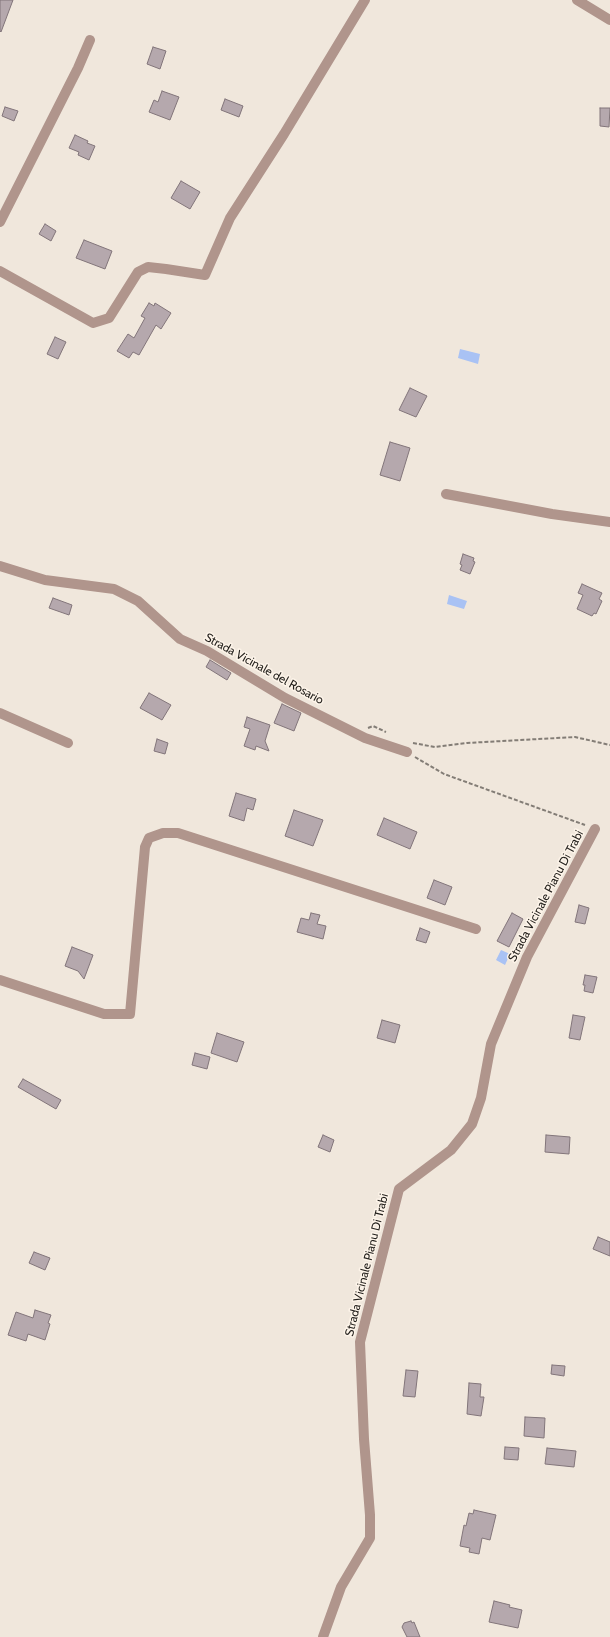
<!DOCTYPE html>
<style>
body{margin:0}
canvas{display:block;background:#f0e7dc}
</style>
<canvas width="610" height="1637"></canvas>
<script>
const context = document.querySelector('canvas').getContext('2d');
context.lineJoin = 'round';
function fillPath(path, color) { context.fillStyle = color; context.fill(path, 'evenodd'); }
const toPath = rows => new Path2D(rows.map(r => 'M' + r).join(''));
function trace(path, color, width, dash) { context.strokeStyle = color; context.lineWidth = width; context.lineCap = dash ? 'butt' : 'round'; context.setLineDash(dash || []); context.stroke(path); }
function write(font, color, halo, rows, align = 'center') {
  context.font = font + ' Cabin,sans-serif'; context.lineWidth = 3; context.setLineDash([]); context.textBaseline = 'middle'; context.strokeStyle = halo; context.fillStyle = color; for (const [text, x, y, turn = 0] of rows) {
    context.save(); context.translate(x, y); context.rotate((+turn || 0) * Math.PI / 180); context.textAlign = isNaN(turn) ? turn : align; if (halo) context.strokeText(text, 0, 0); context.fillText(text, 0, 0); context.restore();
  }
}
fillPath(toPath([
 [460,349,480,354,478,364,458,358],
 [449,595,467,601,464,609,447,604],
 [501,950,510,954,505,965,496,960]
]), '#a9c2f4');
const building = toPath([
 [0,0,13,0,1,32,0,31,0,0],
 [153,47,166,51,160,69,147,64,153,47],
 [162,91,179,97,170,120,149,112,154,100,158,102,162,91],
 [225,99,243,106,239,117,221,110,225,99],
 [5,107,18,111,14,121,2,116,5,107],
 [600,108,610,108,609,127,600,126,600,108],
 [75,135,88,141,87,143,95,146,89,160,78,155,79,152,69,148,75,135],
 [181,181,200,192,190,209,171,198,181,181],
 [45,224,56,231,51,241,39,234,45,224],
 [84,240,112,251,105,269,76,258,84,240],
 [149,303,154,306,155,303,171,313,161,329,156,325,139,355,133,352,129,358,117,351,128,334,134,338,145,318,141,316,149,303],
 [55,337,66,342,58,359,47,354,55,337],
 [410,388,427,396,416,417,399,410,410,388],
 [390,442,410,448,400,481,380,475,390,442],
 [463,554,474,558,473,561,475,562,470,574,460,570,462,565,460,564,463,554],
 [582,584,602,593,599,599,602,601,596,614,594,613,592,616,577,609,583,595,578,593,582,584],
 [53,598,72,605,69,615,49,608,53,598],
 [210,660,231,673,227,680,206,667,210,660],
 [149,693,171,705,162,720,140,708,149,693],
 [282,704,301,713,294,731,274,723,282,704],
 [247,717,270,725,265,741,269,751,256,746,255,750,244,746,250,729,244,727,247,717],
 [157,739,168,743,165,754,154,751,157,739],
 [236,793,256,799,253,810,247,808,244,821,229,816,236,793],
 [294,810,323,820,313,846,285,836,294,810],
 [384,818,417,832,410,849,377,835,384,818],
 [434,880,452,887,445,905,427,898,434,880],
 [579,905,589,908,585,924,575,922,579,905],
 [311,913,320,915,317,924,326,926,323,939,297,932,301,918,309,920,311,913],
 [512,913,523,919,509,947,497,941,512,913],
 [420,928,430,932,426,943,416,940,420,928],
 [72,947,93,955,84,979,78,971,65,966,72,947],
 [585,975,597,977,593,993,584,991,585,985,583,985,585,975],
 [573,1015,585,1017,580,1040,569,1038,573,1015],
 [382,1020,400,1025,395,1043,377,1038,382,1020],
 [217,1033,244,1042,237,1062,211,1053,217,1033],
 [195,1053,210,1057,207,1069,192,1065,195,1053],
 [23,1079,61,1100,56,1109,18,1087,23,1079],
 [323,1135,334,1140,330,1152,318,1147,323,1135],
 [546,1135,570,1137,569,1154,545,1152,546,1135],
 [598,1237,610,1242,610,1256,593,1249,598,1237],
 [34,1252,50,1258,45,1270,29,1263,34,1252],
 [35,1310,51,1315,48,1323,50,1324,45,1340,28,1334,26,1341,8,1335,16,1312,33,1318,35,1310],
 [552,1365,565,1366,564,1376,551,1374,552,1365],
 [406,1370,418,1371,415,1397,403,1396,406,1370],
 [469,1383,481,1384,480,1397,484,1397,481,1416,467,1414,469,1383],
 [525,1417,545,1418,544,1438,524,1436,525,1417],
 [505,1447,519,1448,518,1460,504,1459,505,1447],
 [547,1448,576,1451,574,1467,545,1464,547,1448],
 [474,1510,496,1515,490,1540,482,1538,479,1554,469,1552,470,1548,460,1546,464,1525,466,1526,469,1513,473,1514,474,1510],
 [494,1601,510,1605,509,1607,522,1610,518,1628,489,1622,494,1601],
 [411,1621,412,1623,414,1622,420,1637,407,1637,402,1627,404,1623,411,1621]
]);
fillPath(building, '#b5a8ad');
trace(building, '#82757a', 1);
trace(toPath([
 [368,728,373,726,386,732],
 [413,743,435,747,467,743,575,737,610,745],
 [415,757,444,774,585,825]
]), '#837d76', 2, [4, 2]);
trace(toPath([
 [577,0,610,20],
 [0,222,78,68,90,40],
 [0,271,93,323,109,318,138,272,148,267,166,269,205,275,230,218,284,134,365,0],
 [446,494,552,514,610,522],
 [0,566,45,580,114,589,138,601,180,639,207,651,285,698,365,738,407,752],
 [0,713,68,743],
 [0,980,104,1014,130,1014,145,847,149,838,163,833,178,833,476,929],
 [323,1637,341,1587,370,1538,370,1515,364,1439,360,1342,399,1189,451,1150,472,1124,481,1098,491,1044,527,957,595,829]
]), '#b0958c', 10);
write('12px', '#211e1a', '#fdf4e9', [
 ["Strada Vicinale del Rosario",264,669,29],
 ["Strada Vicinale Pianu Di Trabi",546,896,-62],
 ["Strada Vicinale Pianu Di Trabi",367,1265,-76]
]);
</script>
